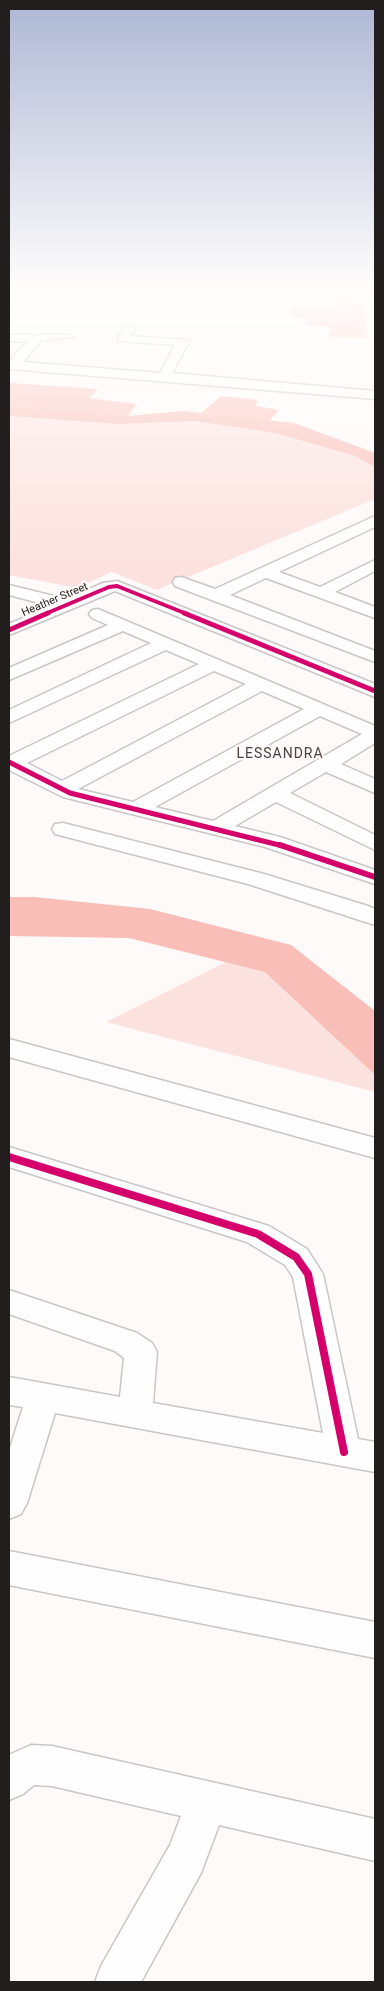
<!DOCTYPE html>
<style>
body{margin:0}
#map{position:relative;width:384px;height:1991px;overflow:hidden;background:#fefaf9;font-family:Roboto,sans-serif}
canvas{display:block}
.frame{position:absolute;inset:0;border:10px solid #231e1e;pointer-events:none}
</style>
<div id="map">
<canvas width="384" height="1991"></canvas>
<div class="frame"></div>
</div>
<script>
const context = document.querySelector('canvas').getContext('2d');
context.lineJoin = 'round';
function fillPath(path, color) { context.fillStyle = color; context.fill(path, 'evenodd'); }
const toPath = rows => new Path2D(rows.map(r => 'M' + r).join(''));
function trace(path, color, width, dash) { context.strokeStyle = color; context.lineWidth = width; context.lineCap = dash ? 'butt' : 'round'; context.setLineDash(dash || []); context.stroke(path); }
function write(font, color, halo, rows, align = 'center') {
  context.font = font + ' Roboto,sans-serif'; context.lineWidth = 4.5; context.setLineDash([]); context.textBaseline = 'middle'; context.strokeStyle = halo; context.fillStyle = color; for (const [text, x, y, turn = 0] of rows) {
    context.save(); context.translate(x, y); context.rotate((+turn || 0) * Math.PI / 180); context.textAlign = isNaN(turn) ? turn : align; if (halo) context.strokeText(text, 0, 0); context.fillText(text, 0, 0); context.restore();
  }
}
fillPath(toPath([
 [341,289,375,289,375,296,363,296,364,304,347,304],
 [9,416,118,424,194,421,275,433,355,456,375,467,375,499,157,590,112,572,77,588,9,575],
 [226,962,266,972,375,1075,375,1092,106,1022]
]), '#fbe2de');
fillPath(toPath([
 [346,301,347,304,364,304,368,338,329,337,330,327,306,326,305,318,292,318,292,305,335,305],
 [11,383,98,389,89,398,136,404,128,416,62,409,9,407,9,385],
 [221,396,258,400,256,406,279,410,269,421,201,413]
]), '#fbc2bc');
fillPath(toPath([
 [9,407,62,409,128,416,182,411,294,423,375,453,375,467,355,456,275,433,194,421,118,424,9,416],
 [9,897,34,897,150,909,291,945,375,1011,375,1075,265,972,129,938,9,936]
]), '#f8beb7');
const service = toPath([
 [41,335,70,335,73,337,35,341,32,339,41,335]
]);
const minor = toPath([
 [129,326,135,329,130,336,187,340,189,342,172,373,375,391,375,399,9,369,9,361,27,342,9,341,9,335,36,335,42,339,23,362,160,373,175,345,118,341,118,337,125,327,129,326],
 [375,516,375,527,279,572,320,587,375,560,375,571,335,592,375,607,375,618,266,578,230,595,375,651,375,662,175,586,173,582,175,578,181,577,215,589,375,516],
 [117,581,375,684,375,697,115,591,9,635,9,624,51,606,9,595,9,585,66,599,103,583,117,581],
 [98,609,375,726,375,743,341,764,375,779,375,793,326,772,290,793,375,835,375,850,276,802,235,826,280,837,375,870,375,884,265,847,63,797,9,770,9,756,199,664,166,650,9,723,9,710,151,643,123,631,9,680,9,668,108,625,92,618,89,614,92,610,98,609],
 [214,671,246,684,62,781,27,763,214,671],
 [262,691,304,709,133,802,78,789,262,691],
 [320,716,362,734,213,821,155,807,320,716],
 [63,823,264,874,368,906,375,909,375,925,248,884,55,834,52,829,55,824,63,823],
 [9,1039,375,1138,375,1158,9,1057,9,1039],
 [9,1147,269,1226,307,1249,323,1274,358,1439,375,1442,375,1472,55,1413,27,1503,21,1514,9,1519,9,1451,23,1407,9,1405,9,1377,120,1397,124,1358,115,1351,9,1314,9,1290,137,1333,152,1343,157,1352,153,1403,323,1433,293,1277,285,1265,247,1242,9,1167,9,1147],
 [9,1551,375,1622,375,1658,9,1585,9,1551],
 [31,1745,52,1746,375,1819,375,1861,219,1825,201,1873,141,1982,95,1982,101,1966,170,1845,181,1816,52,1786,34,1785,23,1794,9,1800,9,1755,31,1745]
]);
trace(service, '#cac6c6', 3);
trace(minor, '#cac6c6', 3);
fillPath(service, '#fffefe');
fillPath(minor, '#fffefe');
trace(toPath([
 [45,614,109,587,117,586,187,614]
]), '#d6006c', 4);
trace(toPath([
 [184,613,375,691],
 [9,630,48,613],
 [9,762,70,793,283,846]
]), '#d6006c', 5);
trace(toPath([
 [280,845,375,877]
]), '#d6006c', 6);
trace(toPath([
 [9,1157,258,1234,296,1257,308,1274,344,1452]
]), '#d6006c', 8);
const sky = context.createLinearGradient(0, 0, 0, 567);
sky.addColorStop(0, '#aeb8d4');
sky.addColorStop(0.51, '#fffdfc');
sky.addColorStop(1, '#fffdfc00');
context.fillStyle = sky;
context.fillRect(0, 0, 384, 567);
write('11px', '#231e1e', '#fff9f8', [
 ["Heather Street",55,600,-23]
]);
context.letterSpacing = '1px';
write('14px', '#4d4240', '#fff9f8', [
 ["LESSANDRA",280,754]
]);
context.letterSpacing = '0px';
</script>
